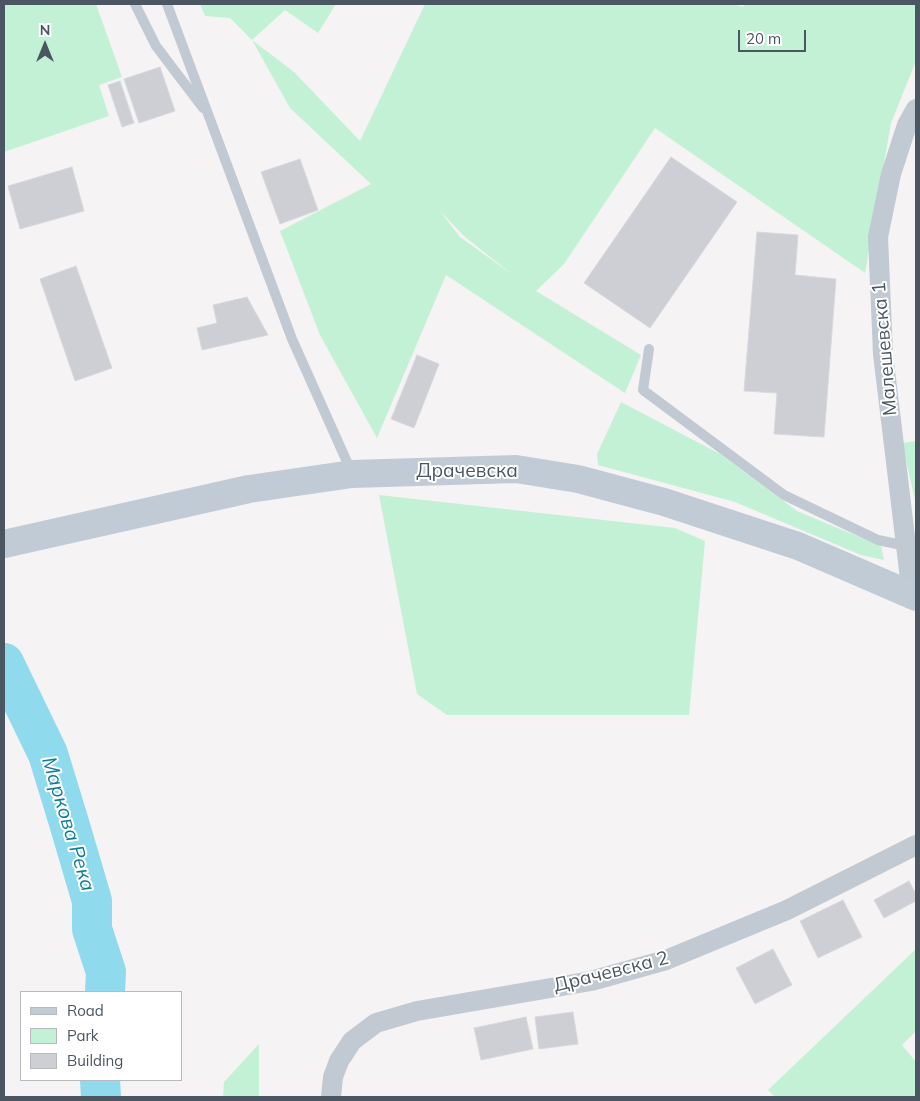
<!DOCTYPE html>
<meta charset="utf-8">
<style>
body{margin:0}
#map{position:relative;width:920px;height:1101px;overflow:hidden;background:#f5f3f3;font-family:Mulish,sans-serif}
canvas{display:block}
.frame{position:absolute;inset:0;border:5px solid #4a5661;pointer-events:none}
.legend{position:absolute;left:20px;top:991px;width:162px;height:90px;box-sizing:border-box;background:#fff;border:1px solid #b7bbc0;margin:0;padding:6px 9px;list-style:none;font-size:15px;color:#4a5661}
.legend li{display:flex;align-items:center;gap:10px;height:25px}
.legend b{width:25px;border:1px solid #b7bbc0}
.north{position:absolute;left:20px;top:20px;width:50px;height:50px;-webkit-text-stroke:4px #fff;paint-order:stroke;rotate:0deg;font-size:14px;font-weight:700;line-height:20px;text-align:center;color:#4a5661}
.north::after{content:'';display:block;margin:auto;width:18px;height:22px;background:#4a5661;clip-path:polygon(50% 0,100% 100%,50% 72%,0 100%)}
.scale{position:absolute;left:738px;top:30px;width:68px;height:22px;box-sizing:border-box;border:2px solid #4a5661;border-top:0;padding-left:6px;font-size:15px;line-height:18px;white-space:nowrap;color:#4a5661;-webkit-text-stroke:4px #fff;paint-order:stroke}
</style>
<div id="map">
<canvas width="920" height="1101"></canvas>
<div class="frame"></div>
<ul class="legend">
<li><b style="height:6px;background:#c1cbd6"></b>Road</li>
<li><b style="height:14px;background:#c3f1d5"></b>Park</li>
<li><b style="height:14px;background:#cdcfd5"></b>Building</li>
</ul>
<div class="north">N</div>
<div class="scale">20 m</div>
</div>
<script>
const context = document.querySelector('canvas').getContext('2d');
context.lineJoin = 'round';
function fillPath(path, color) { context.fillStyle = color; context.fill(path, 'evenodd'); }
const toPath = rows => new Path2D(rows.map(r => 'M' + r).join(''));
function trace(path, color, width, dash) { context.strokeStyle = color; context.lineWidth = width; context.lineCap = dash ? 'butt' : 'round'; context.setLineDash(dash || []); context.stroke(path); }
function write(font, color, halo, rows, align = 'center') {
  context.font = font + ' Mulish,sans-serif'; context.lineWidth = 4; context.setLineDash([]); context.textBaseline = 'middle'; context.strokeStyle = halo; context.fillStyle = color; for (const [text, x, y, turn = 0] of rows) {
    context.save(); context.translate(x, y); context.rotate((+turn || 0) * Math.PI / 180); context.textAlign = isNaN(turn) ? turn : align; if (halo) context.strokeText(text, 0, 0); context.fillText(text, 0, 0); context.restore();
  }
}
fillPath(toPath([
 [4,4,96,4,122,77,99,85,109,116,4,152],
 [200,4,336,4,318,33,285,10,252,40,294,72,360,141,425,4,734,4,743,7,745,4,916,4,916,61,891,123,865,273,655,128,564,264,536,291,641,355,625,393,446,275,377,438,320,335,280,231,371,184,290,108,252,40,230,18,205,16],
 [440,211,464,236,513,275,460,237],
 [621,402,720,454,797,511,881,546,884,560,861,555,735,502,598,465,597,454],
 [916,441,916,504,902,443],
 [379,495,675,528,705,541,689,715,447,715,417,694],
 [916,949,916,1031,902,1045,916,1062,916,1097,775,1097,768,1090],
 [259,1044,259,1097,223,1097,224,1082]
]), '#c3f1d5');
trace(toPath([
 [4,663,48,754,70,826,92,901,92,929,106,972,105,992],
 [100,1080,101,1097]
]), '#90daee', 40);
const building = toPath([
 [160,67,175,111,139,123,124,79,160,67],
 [120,81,134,123,122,127,108,85,120,81],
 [671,157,737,202,650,328,584,283,671,157],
 [300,159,318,210,280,224,261,172,300,159],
 [72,167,84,211,20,229,8,186,72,167],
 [757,232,798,235,795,275,836,279,824,437,774,434,777,393,744,391,757,232],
 [76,266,112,368,75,381,40,279,76,266],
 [247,297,268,335,202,350,197,328,217,323,213,305,247,297],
 [417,355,439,364,414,428,391,419,417,355],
 [909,881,916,894,916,901,884,918,874,900,909,881],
 [843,900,862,937,818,958,800,921,843,900],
 [773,949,792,985,755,1004,736,968,773,949],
 [573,1012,578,1044,539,1049,535,1017,573,1012],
 [526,1017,533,1049,481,1060,474,1028,526,1017]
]);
fillPath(building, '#cdcfd5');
trace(building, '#d7d9de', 1);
trace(toPath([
 [135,4,156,46,203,108],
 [167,4,292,339,352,473],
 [649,349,643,390,784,495,878,540,906,546]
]), '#c1cad2', 10);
trace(toPath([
 [912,595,883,354,878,237,891,174,907,125,916,109],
 [331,1097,333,1077,339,1061,352,1041,376,1023,417,1011,591,981,666,960,787,910,916,845]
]), '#c1cad2', 20);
trace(toPath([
 [4,544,249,489,352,474,516,469,578,479,664,502,798,546,916,597]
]), '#c1cbd6', 28);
write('19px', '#4a5661', '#fff', [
 ["Малешевска 1",885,349,-95],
 ["Драчевска",467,471],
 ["Драчевска 2",611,972,-14]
]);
write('italic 20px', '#0c7c9b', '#fff', [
 ["Маркова Река",68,824,73]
]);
</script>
